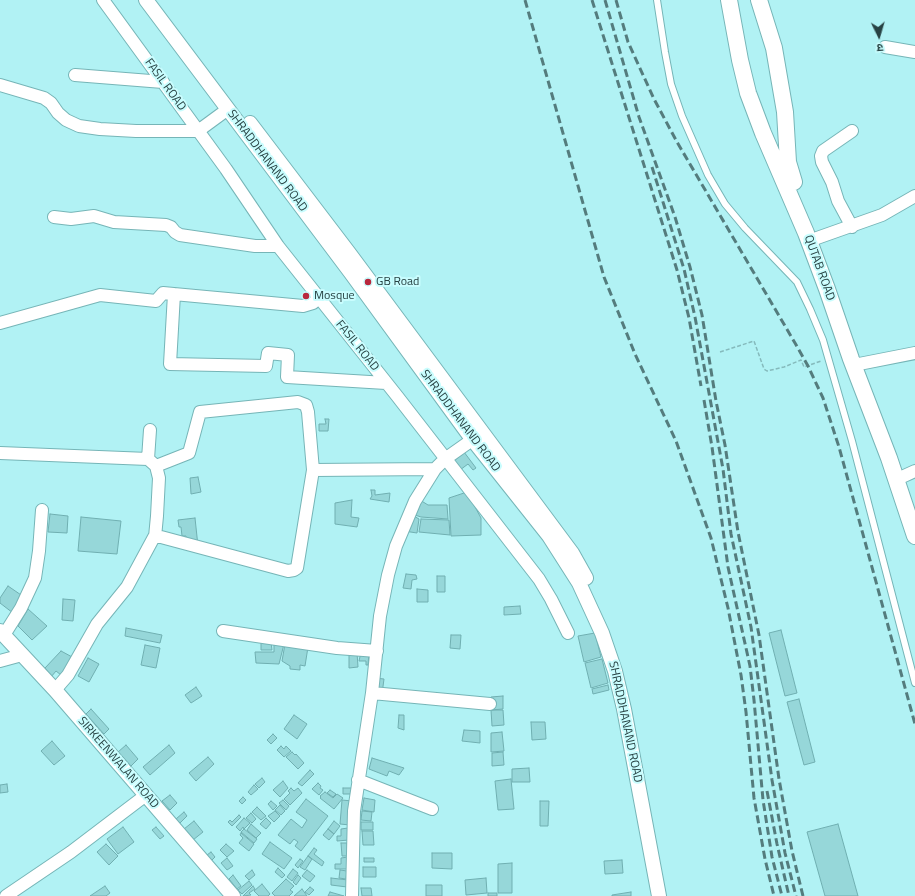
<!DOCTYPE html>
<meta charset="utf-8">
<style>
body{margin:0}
#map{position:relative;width:915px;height:896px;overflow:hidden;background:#b1f2f4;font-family:"Titillium Web","Noto Sans Devanagari",sans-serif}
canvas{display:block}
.north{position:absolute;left:859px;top:16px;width:40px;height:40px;-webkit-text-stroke:3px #c9fdfe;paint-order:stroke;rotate:175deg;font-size:11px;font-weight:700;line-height:16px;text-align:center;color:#274243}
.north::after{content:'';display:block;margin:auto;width:14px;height:18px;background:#274243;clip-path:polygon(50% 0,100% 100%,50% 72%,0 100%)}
</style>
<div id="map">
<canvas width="915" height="896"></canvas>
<div class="north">उ</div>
</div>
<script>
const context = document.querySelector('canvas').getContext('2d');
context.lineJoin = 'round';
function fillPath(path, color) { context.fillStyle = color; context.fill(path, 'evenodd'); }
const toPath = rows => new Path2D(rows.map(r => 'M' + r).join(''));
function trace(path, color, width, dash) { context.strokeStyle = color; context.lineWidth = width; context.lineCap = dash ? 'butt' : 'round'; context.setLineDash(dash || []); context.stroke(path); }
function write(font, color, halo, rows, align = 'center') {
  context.font = font + ' "Titillium Web",sans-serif'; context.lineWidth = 4; context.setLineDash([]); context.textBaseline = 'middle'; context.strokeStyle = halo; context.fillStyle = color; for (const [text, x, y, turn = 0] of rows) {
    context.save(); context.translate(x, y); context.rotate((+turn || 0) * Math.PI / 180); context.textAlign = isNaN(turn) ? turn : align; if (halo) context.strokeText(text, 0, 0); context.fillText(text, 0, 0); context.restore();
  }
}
const building = toPath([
 [325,419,329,419,328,431,319,431,319,424,326,424,325,419],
 [464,452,476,468,473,470,468,464,460,470,452,463,464,452],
 [198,477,201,492,191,494,190,478,198,477],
 [371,490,375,490,375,495,390,493,389,502,370,499,372,496,371,490],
 [467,492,481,518,481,535,451,536,449,498,467,492],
 [352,500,351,517,359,518,357,527,335,524,335,503,352,500],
 [420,500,428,505,447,505,448,519,421,517,412,514,420,500],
 [50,514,68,516,67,533,48,532,50,514],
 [412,515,419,519,417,533,404,531,412,515],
 [81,517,121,521,117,554,78,551,81,517],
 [195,518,198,546,187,544,186,536,182,536,181,527,179,527,178,520,195,518],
 [421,519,449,520,450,535,419,532,421,519],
 [406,574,416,575,417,579,412,580,411,589,403,588,406,574],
 [437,576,445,576,445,592,437,592,437,576],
 [8,586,24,597,13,613,0,603,0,598,8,586],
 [417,589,428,590,428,602,417,602,417,589],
 [63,599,75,600,73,621,62,620,63,599],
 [520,606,521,614,504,615,504,607,520,606],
 [28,609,47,626,32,640,18,626,28,609],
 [126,628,162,635,160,643,125,636,126,628],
 [781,630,797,693,785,696,769,633,781,630],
 [595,633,601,657,584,662,578,636,595,633],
 [451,635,461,635,460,649,450,648,451,635],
 [261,642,271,642,272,650,261,650,261,642],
 [274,643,284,644,279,664,256,663,255,652,274,652,274,643],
 [285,644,308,647,305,666,300,665,300,670,290,669,290,666,282,661,285,644],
 [145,645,160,648,156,668,141,665,145,645],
 [61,651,74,658,61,675,56,671,51,677,45,668,61,651],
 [349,651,357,652,358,667,349,668,349,651],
 [361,652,369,653,368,665,366,665,366,661,359,661,361,652],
 [88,658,99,664,89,682,78,676,88,658],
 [602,659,608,683,591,688,585,663,602,659],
 [375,678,384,679,382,694,373,692,375,678],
 [608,685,609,690,593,694,592,689,608,685],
 [196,687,202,696,191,703,185,695,196,687],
 [503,696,503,709,491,710,491,697,503,696],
 [799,699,815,762,804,765,787,702,799,699],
 [91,709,109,729,104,734,86,714,91,709],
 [491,710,503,710,504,725,492,726,491,710],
 [294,715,307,724,297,739,284,729,294,715],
 [399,715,404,715,404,730,398,728,399,715],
 [531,722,545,722,546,739,532,740,531,722],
 [464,730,480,731,480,743,462,741,464,730],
 [502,732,504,751,491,752,491,733,502,732],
 [273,734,277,738,271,744,267,740,273,734],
 [52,741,65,756,54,765,41,751,52,741],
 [126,745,138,759,131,766,118,752,126,745],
 [169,745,175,753,150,775,143,767,169,745],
 [281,746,284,749,286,746,291,751,284,757,277,750,281,746],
 [292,752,295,755,296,754,304,763,298,769,286,757,292,752],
 [503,752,504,765,492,766,492,753,503,752],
 [208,757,214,764,196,781,189,773,208,757],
 [372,758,404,768,399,775,389,771,387,776,369,769,372,758],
 [529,768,530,782,512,782,512,769,529,768],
 [310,770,314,774,302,786,298,783,310,770],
 [262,778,265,782,259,788,255,784,262,778],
 [511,779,514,809,498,810,495,781,511,779],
 [283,781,288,788,280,797,273,790,283,781],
 [318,783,321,786,320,788,323,790,319,795,312,789,318,783],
 [7,784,8,792,0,793,0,785,7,784],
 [254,785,258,789,251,795,248,792,254,785],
 [291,788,294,791,298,788,302,793,290,805,284,799,290,793,288,791,291,788],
 [343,788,352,788,352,794,343,794,343,788],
 [330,790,336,794,333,797,327,793,330,790],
 [325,792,333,798,337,794,343,798,334,809,320,798,321,797,320,796,325,792],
 [170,795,177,803,170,810,162,801,170,795],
 [243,797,246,800,242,804,239,801,243,797],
 [364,798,375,800,374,812,362,810,364,798],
 [306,799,328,816,301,851,295,846,298,842,294,839,290,844,278,835,291,819,302,828,307,820,296,812,306,799],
 [283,800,289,806,286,810,279,803,283,800],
 [342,800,352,801,350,825,340,824,342,800],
 [271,801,277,806,273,810,268,804,271,801],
 [540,801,549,801,548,826,540,826,540,801],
 [280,805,285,811,281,815,275,810,280,805],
 [257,807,266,816,261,820,252,812,257,807],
 [275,811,280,816,274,822,268,816,275,811],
 [362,811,372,812,371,821,361,820,362,811],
 [184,812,187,816,180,823,176,819,184,812],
 [251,813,256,819,252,823,246,818,251,813],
 [239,815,241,817,232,826,228,822,230,820,232,822,239,815],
 [244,818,250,823,244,829,243,827,240,831,236,827,244,818],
 [266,818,271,823,266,829,260,824,266,818],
 [194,821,203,832,193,840,184,829,194,821],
 [334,821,340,826,334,834,328,829,334,821],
 [361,822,373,822,373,830,361,830,361,822],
 [251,824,261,833,256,838,247,830,251,824],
 [838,824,858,896,825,896,807,832,838,824],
 [123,827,134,842,118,854,107,839,123,827],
 [156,827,164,836,160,839,152,830,156,827],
 [348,828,349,840,337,841,337,836,341,836,341,829,348,828],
 [244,829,257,839,254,843,241,832,244,829],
 [328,829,334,834,329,840,323,835,328,829],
 [362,831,373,831,374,845,363,845,362,831],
 [241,833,254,844,249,851,239,843,243,838,240,835,241,833],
 [270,842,292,858,284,869,262,854,270,842],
 [341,843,347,843,348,856,342,856,341,843],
 [106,844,118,856,109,865,97,852,106,844],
 [226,844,234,851,227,857,220,850,226,844],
 [314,848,317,850,314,854,324,862,322,866,308,856,314,848],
 [211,852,215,857,212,860,207,855,211,852],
 [432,853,452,853,452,869,432,868,432,853],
 [308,856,312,859,305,870,300,867,308,856],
 [348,857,349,869,335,869,335,864,341,864,341,858,348,857],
 [227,858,233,866,227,870,221,863,227,858],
 [364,858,374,858,374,862,364,862,364,858],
 [300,859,303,861,298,868,295,865,300,859],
 [622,860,623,873,605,874,604,861,622,860],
 [512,863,512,893,498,893,498,864,512,863],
 [363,867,376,867,376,877,363,877,363,867],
 [278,868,285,875,282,878,275,872,278,868],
 [293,869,298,873,292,881,287,877,293,869],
 [252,870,255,875,249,880,245,876,252,870],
 [307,870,315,876,310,882,302,876,307,870],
 [340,870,347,871,346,879,339,878,340,870],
 [233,875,241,886,237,889,229,879,233,875],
 [298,875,301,878,296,885,293,882,298,875],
 [331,878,348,880,347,887,331,885,331,878],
 [486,878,487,893,466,895,465,880,486,878],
 [286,879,294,886,290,890,293,892,289,896,275,896,272,893,286,879],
 [249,881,252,885,242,894,238,890,249,881],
 [262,884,270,894,268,896,259,896,254,891,262,884],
 [426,885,442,885,442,896,426,896,426,885],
 [105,886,110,893,106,896,90,896,105,886],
 [253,886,255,889,249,893,251,895,243,896,253,886],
 [310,887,314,890,309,895,305,892,310,887],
 [361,888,371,888,372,896,362,896,361,888],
 [302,889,307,896,294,896,302,889],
 [330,892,344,896,328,896,330,892],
 [631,892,631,896,612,896,612,895,631,892],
 [488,893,497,893,497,896,488,896,488,893]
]);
fillPath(building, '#96d7d9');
trace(building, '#70afb1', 1);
const service = toPath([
 [657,0,665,52,671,84,682,116,708,175,725,204,745,228,797,282,810,309,823,340,852,441,915,683]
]);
const minor = toPath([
 [103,0,226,169,278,246,397,396,539,579,551,599,568,633],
 [885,47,915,52],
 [75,75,163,82],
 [0,85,44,98,51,103,58,113,66,120,79,126,100,129,136,131,198,131,228,109],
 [852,131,823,151,821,156,822,162,832,182,838,201,852,227],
 [54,217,71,219,94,216,114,222,166,225,171,227,175,232,180,235,255,246,278,246],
 [817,238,882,215,915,196],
 [174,294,170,364,266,366,268,353,288,355,287,377,386,383],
 [0,323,100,295,156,301,163,293,303,306,313,303,319,298],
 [854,365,915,353],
 [0,453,148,459,156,466,159,478,157,516,155,537],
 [148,459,150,430],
 [313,470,435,469],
 [904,476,915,471],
 [223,631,337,648,377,651],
 [4,635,21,608,35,578,39,551,42,510],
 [0,661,22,655],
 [55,690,68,675,97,624,127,587,154,537,161,537,288,571,294,570,297,568,313,470,308,412,306,405,298,402,200,412,189,453,156,466],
 [372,693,490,704],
 [358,780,432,809],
 [6,896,71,852,146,795],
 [352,896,354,811,372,693,380,616,388,575,396,546,415,501,435,469,445,459,479,435]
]);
const tertiary = toPath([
 [146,0,351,273,472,439,549,536,579,583,602,633,615,671,624,709,659,896],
 [250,123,349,253,572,553,586,578],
 [0,631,55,690,233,896]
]);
const secondary = toPath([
 [729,0,740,60,748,93,763,133,806,233,827,289,851,359,889,458,915,536],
 [759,0,774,48,785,112,788,162,794,182]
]);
trace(service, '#76b5b7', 8);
trace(minor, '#76b5b7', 14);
trace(tertiary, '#76b5b7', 16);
trace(secondary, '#76b5b7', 18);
trace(toPath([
 [720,352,754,341,764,369,767,371,784,367,801,360,804,367,821,361]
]), '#85babc', 1.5, [4, 2]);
trace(service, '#fff', 6);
trace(minor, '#fff', 12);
trace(tertiary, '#fff', 14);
trace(secondary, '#fff', 16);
trace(toPath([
 [525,0,604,277,635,354,676,441,711,538,728,608,741,675,746,712,754,798,765,859,774,896],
 [592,0,677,270,689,318,701,386],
 [605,0,639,117,675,217,690,267,702,315,716,401,725,445,738,532,759,635,779,779,792,851,803,896],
 [616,0,628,42,654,99,677,142,795,343,808,366,823,398,839,447,915,724],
 [652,167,684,269,695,317,723,469,731,534,751,627,772,780,785,853,796,896],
 [704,400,712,447,728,567,750,666,754,700,763,800,772,857,782,896],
 [767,791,777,844,789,896]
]), '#547c7d', 3, [8, 4]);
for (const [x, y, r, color] of [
 [368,282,4,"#b8273d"],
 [306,296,4,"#b8273d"]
]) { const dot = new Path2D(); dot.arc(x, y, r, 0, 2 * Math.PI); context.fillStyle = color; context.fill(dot); trace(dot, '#c9fdfe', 1.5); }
write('12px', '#274243', '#c9fdfe', [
 ["FASIL ROAD",165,85,54],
 ["SHRADDHANAND ROAD",267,161,53],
 ["QUTAB ROAD",819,268,70],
 ["FASIL ROAD",357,346,51],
 ["SHRADDHANAND ROAD",460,421,53],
 ["SHRADDHANAND ROAD",625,722,78],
 ["SIRKEENWALAN ROAD",118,763,49]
]);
write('12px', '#274243', '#c9fdfe', [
 ["GB Road",376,282],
 ["Mosque",314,296]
], 'left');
</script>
